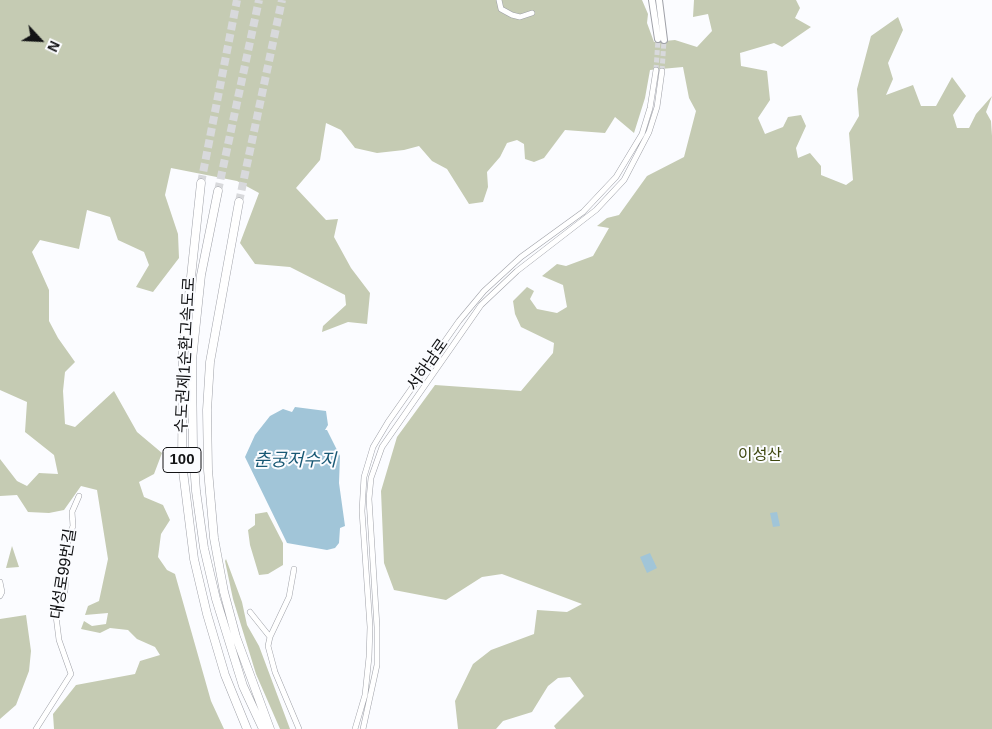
<!DOCTYPE html>
<meta charset="utf-8">
<style>
body{margin:0}
#map{position:relative;width:992px;height:729px;overflow:hidden;background:#fbfcff;font-family:Helvetica,sans-serif}
canvas{display:block}
.north{position:absolute;left:15px;top:15px;width:50px;height:50px;-webkit-text-stroke:4px #fbfcff;paint-order:stroke;rotate:115deg;font-size:14px;font-weight:700;line-height:20px;text-align:center;color:#121315}
.north::after{content:'';display:block;margin:auto;width:18px;height:22px;background:#121315;clip-path:polygon(50% 0,100% 100%,50% 72%,0 100%)}
</style>
<div id="map">
<canvas width="992" height="729"></canvas>
<div class="north">N</div>
</div>
<script>
const context = document.querySelector('canvas').getContext('2d');
context.lineJoin = 'round';
function fillPath(path, color) { context.fillStyle = color; context.fill(path, 'evenodd'); }
const toPath = rows => new Path2D(rows.map(r => 'M' + r).join(''));
function trace(path, color, width, dash) { context.strokeStyle = color; context.lineWidth = width; context.lineCap = dash ? 'butt' : 'round'; context.setLineDash(dash || []); context.stroke(path); }
function write(font, color, halo, rows, align = 'center') {
  context.font = font + ' Helvetica,"Noto Sans KR",sans-serif'; context.lineWidth = 4; context.setLineDash([]); context.textBaseline = 'middle'; context.strokeStyle = halo; context.fillStyle = color; for (const [text, x, y, turn = 0] of rows) {
    context.save(); context.translate(x, y); context.rotate((+turn || 0) * Math.PI / 180); context.textAlign = isNaN(turn) ? turn : align; if (halo) context.strokeText(text, 0, 0); context.fillText(text, 0, 0); context.restore();
  }
}
fillPath(toPath([
 [0,0,642,0,648,14,647,23,654,42,675,40,697,47,712,31,708,14,693,17,694,0,796,0,800,8,795,18,811,27,782,47,774,43,740,53,741,66,767,71,770,100,758,118,765,134,783,127,788,117,801,115,806,126,796,148,798,158,810,153,821,166,821,175,846,185,853,180,849,133,859,116,857,89,871,36,898,17,903,30,888,63,893,79,886,95,913,85,921,106,936,106,952,77,966,96,953,115,957,128,969,128,976,114,992,96,986,112,991,121,992,136,992,729,556,729,554,726,584,696,570,677,558,678,548,686,532,712,503,721,496,729,458,729,455,701,473,664,491,650,534,634,537,610,567,612,582,604,502,574,482,577,446,600,394,590,384,563,381,491,397,437,435,385,521,391,553,353,554,343,521,327,515,314,513,301,527,287,534,291,530,299,537,309,557,313,567,307,563,285,542,276,557,264,566,266,593,256,609,228,597,226,607,218,619,215,647,176,684,157,696,111,689,98,683,67,650,70,645,98,634,133,615,117,605,133,565,130,544,158,534,162,525,159,524,144,517,140,507,143,500,157,487,172,488,187,483,202,469,204,447,169,432,161,419,146,404,150,377,153,355,148,341,130,326,123,320,160,296,188,326,220,338,219,334,237,351,268,370,293,367,324,348,322,322,332,323,326,346,305,345,295,290,267,255,264,240,243,259,193,237,181,171,168,165,195,178,234,179,258,153,292,136,287,149,265,144,252,118,240,110,217,87,210,79,249,40,240,32,252,49,290,49,321,58,338,75,362,65,372,63,391,65,424,75,427,114,391,137,432,162,453,154,474,139,482,144,497,163,505,170,520,161,534,158,557,167,570,175,574,211,701,224,729,54,729,53,714,76,685,135,674,140,661,160,655,155,647,137,639,128,630,110,628,100,633,81,629,84,621,92,626,106,624,108,613,85,615,88,606,99,601,108,559,97,490,81,486,64,510,49,513,28,512,17,495,0,496,0,459,17,481,27,486,39,473,58,474,54,455,25,432,27,402,0,390],
 [267,512,283,543,283,565,268,574,259,575,250,545,248,530,255,525,255,514],
 [12,546,19,567,6,568],
 [226,559,242,602,247,625,259,646,290,729,280,729,256,674,233,599,225,561],
 [26,615,31,651,29,671,16,705,0,719,0,619]
]), '#c5cbb3');
fillPath(toPath([
 [295,407,326,411,328,425,325,430,327,430,340,456,339,483,345,526,340,528,339,543,335,548,327,550,287,543,245,457,255,435,270,416,283,409,292,412],
 [777,512,780,526,773,527,770,513],
 [650,553,657,568,647,573,640,557]
]), '#a1c5d8');
trace(toPath([
 [656,70,658,39],
 [662,71,664,40]
]), '#d8d9dc', 5, [5, 2.5]);
trace(toPath([
 [201,183,237,0],
 [218,191,259,0],
 [239,202,282,0]
]), '#d8d9dc', 8, [8, 4]);
const minor = toPath([
 [499,0,501,9,512,15,520,17,532,13],
 [294,569,289,597,270,637,268,646,275,672,299,729],
 [0,582,2,592,0,596],
 [250,612,270,637],
 [36,729,71,674,59,640,56,616,65,591,68,539,73,526,72,512,79,496],
 [355,729,365,695,369,657,370,627,362,511,364,477,373,447,388,422,459,321,484,291,521,257,583,212,616,177,642,134,650,108,656,70],
 [363,729,377,665,377,627,369,499,371,478,382,447,481,305,517,271,596,210,624,180,649,132,657,107,662,71]
]);
const major = toPath([
 [652,0,658,39],
 [659,0,664,40]
]);
const highway = toPath([
 [201,183,183,352,182,463,194,559,207,614,225,675,247,729],
 [218,191,201,275,192,360,193,449,196,491,204,548,216,599,243,686,263,729],
 [239,202,210,362,207,410,208,470,214,538,224,592,236,637,270,729]
]);
trace(minor, '#9fa1a8', 6);
trace(major, '#9fa1a8', 8);
trace(highway, '#9fa1a8', 9);
trace(minor, '#fff', 5);
trace(major, '#fff', 6);
trace(highway, '#fff', 8);
for (const [x, y, w] of [
 [182,460,38]
]) { const box = new Path2D(); box.roundRect(x - w / 2, y - 12.5, w, 25, 4); context.fillStyle = '#fbfcff'; context.fill(box); trace(box, '#121315', 1); }
write('bold 15px', '#121315', null, [
 ["100",182,460]
]);
write('16px', '#121315', '#fbfcff', [
 ["수도권제1순환고속도로",186,355,-87],
 ["서하남로",428,365,-55],
 ["대성로99번길",64,574,-81]
]);
write('16px', '#3e470f', '#fbfcff', [
 ["이성산",760,456]
]);
write('italic 18px', '#185874', '#fbfcff', [
 ["춘궁저수지",295,461]
]);
</script>
